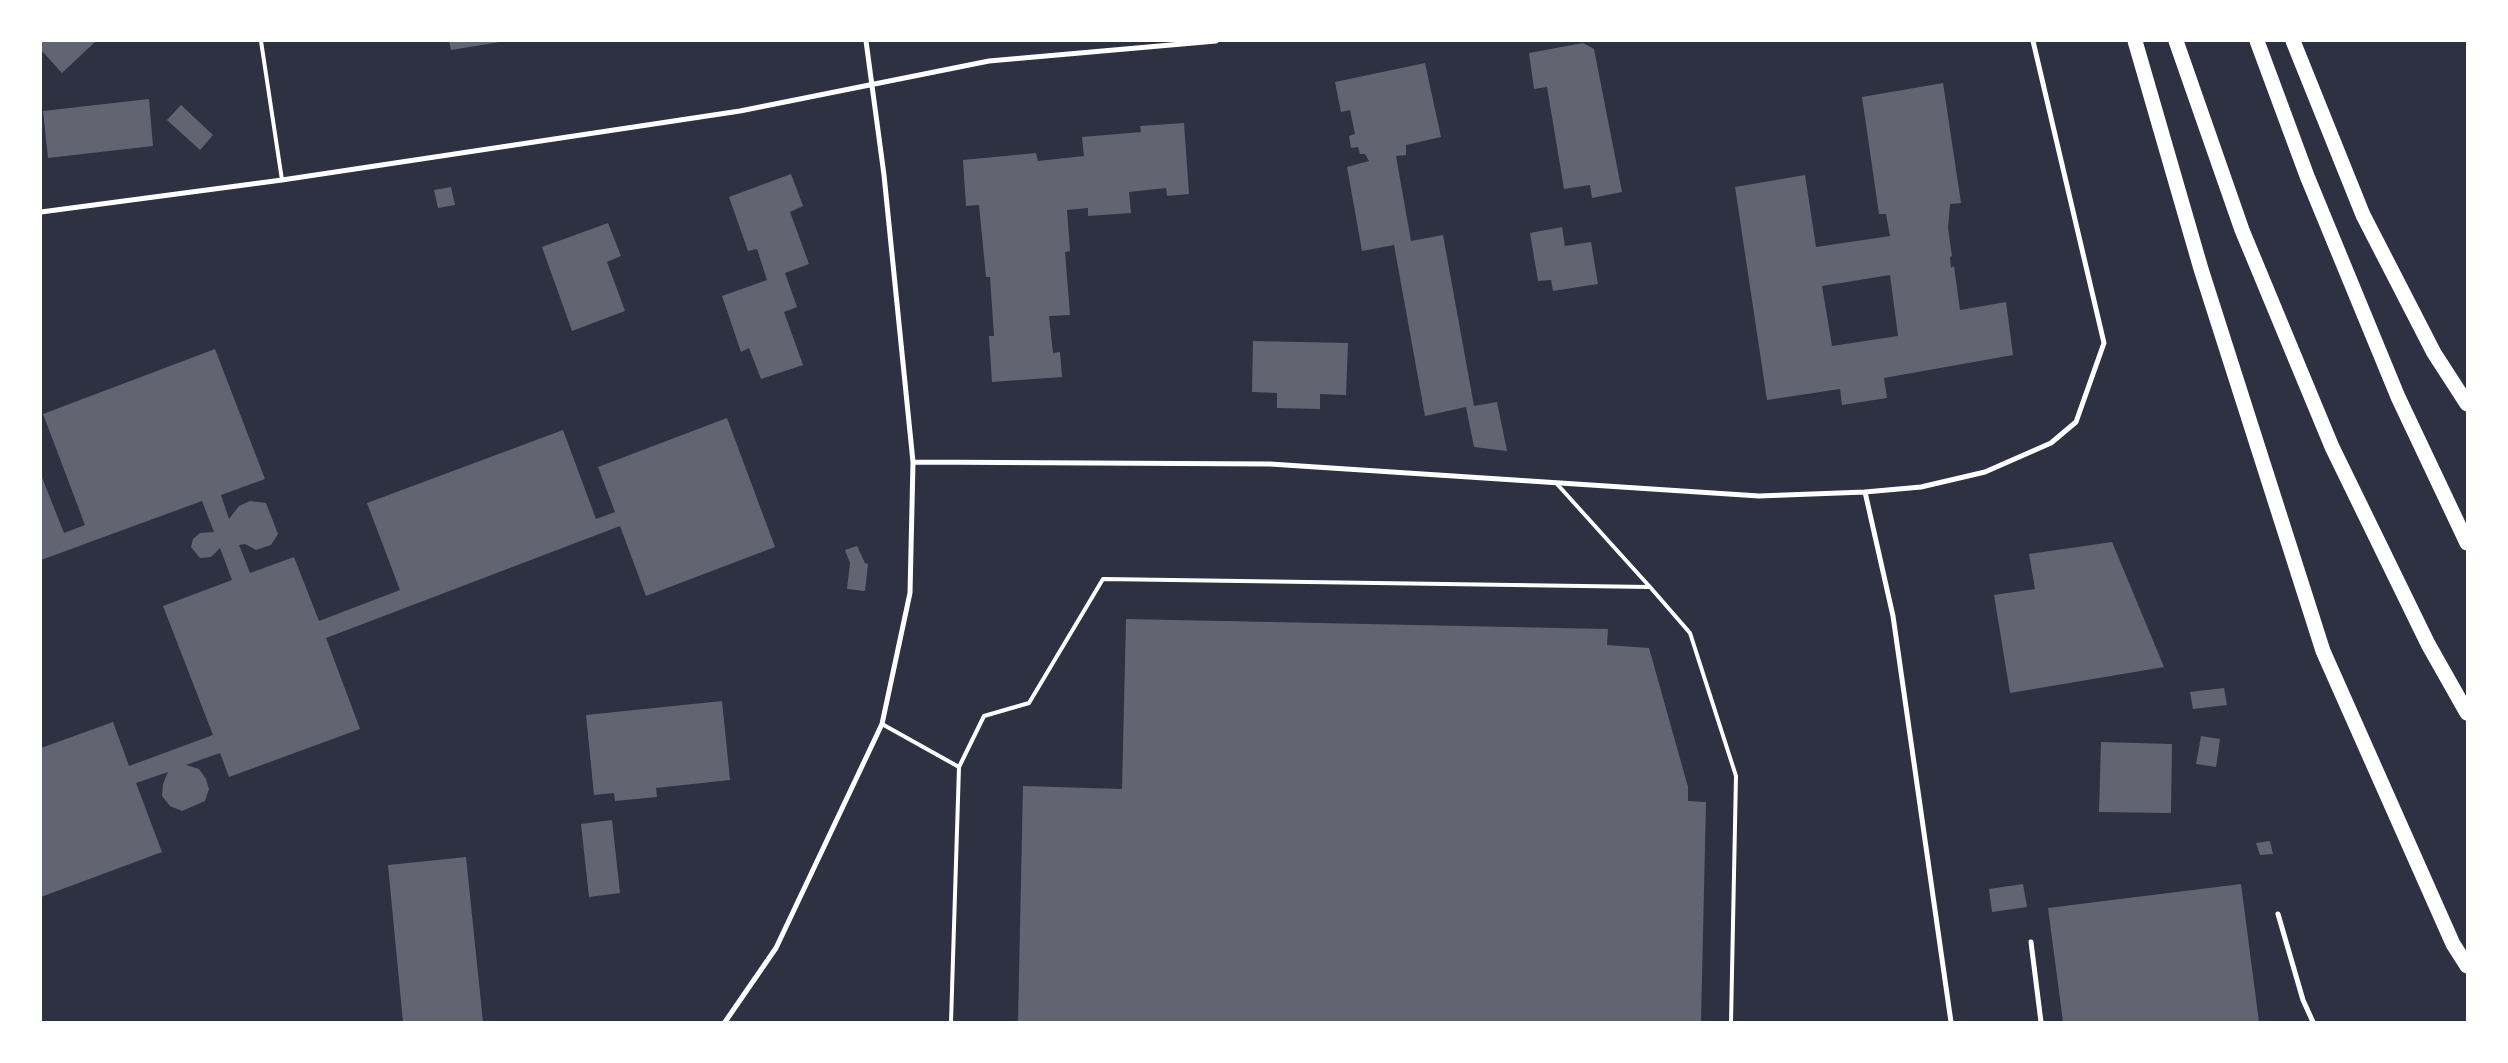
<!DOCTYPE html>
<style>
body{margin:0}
#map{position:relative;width:2508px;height:1063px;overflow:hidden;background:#2d3142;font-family:"IBM Plex Sans",sans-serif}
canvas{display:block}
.frame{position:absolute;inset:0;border:42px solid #fff;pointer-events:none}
</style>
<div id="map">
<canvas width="2508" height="1063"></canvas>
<div class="frame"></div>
</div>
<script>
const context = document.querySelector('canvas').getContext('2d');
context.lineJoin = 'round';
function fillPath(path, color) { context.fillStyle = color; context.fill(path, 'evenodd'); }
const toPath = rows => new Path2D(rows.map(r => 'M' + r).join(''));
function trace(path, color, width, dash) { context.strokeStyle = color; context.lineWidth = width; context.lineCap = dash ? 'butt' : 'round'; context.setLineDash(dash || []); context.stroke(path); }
fillPath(toPath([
 [41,41,96,41,62,73,41,50],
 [449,41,500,41,500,42,451,50],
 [1583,43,1594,49,1622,192,1592,198,1590,185,1564,189,1547,87,1534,89,1529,53],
 [1425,63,1441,137,1406,145,1406,155,1396,156,1411,241,1443,235,1474,406,1497,402,1507,451,1474,447,1466,407,1425,416,1394,245,1362,251,1347,167,1369,161,1365,154,1360,154,1358,147,1351,148,1349,136,1355,134,1350,110,1341,112,1335,82],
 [1943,83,1961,203,1950,204,1948,228,1952,256,1950,257,1951,268,1954,266,1960,310,2006,302,2013,355,1884,378,1887,398,1842,405,1840,389,1767,400,1735,187,1805,175,1816,247,1890,236,1886,214,1879,214,1862,97],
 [1890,275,1898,336,1832,346,1822,286],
 [149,99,153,146,48,158,43,111],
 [181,105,213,135,200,150,167,120],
 [1184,123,1189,194,1167,196,1166,188,1129,192,1131,213,1088,216,1088,208,1067,210,1070,251,1065,252,1070,315,1049,316,1053,353,1060,352,1062,377,992,382,989,336,994,336,990,277,986,277,979,205,966,206,963,160,1036,153,1038,161,1084,156,1082,137,1141,132,1140,126],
 [791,174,803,206,790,212,809,264,785,273,797,307,784,312,803,365,761,379,749,348,741,352,722,296,767,280,757,249,748,251,729,197],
 [451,187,455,205,438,208,434,190],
 [608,223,621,256,607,262,625,311,572,331,542,247],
 [1562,227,1565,246,1591,242,1598,284,1553,291,1551,280,1538,281,1530,233],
 [1253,341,1348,343,1346,395,1320,394,1320,409,1277,408,1277,393,1252,392],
 [215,349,265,479,221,495,229,519,239,506,250,501,266,503,278,534,271,545,256,550,245,544,239,545,250,573,294,557,319,621,400,590,367,503,563,430,596,519,615,512,598,467,727,418,775,547,646,596,620,526,326,638,360,729,229,777,220,753,186,765,199,769,206,779,209,789,205,801,182,811,170,806,162,796,163,784,168,772,136,783,162,852,41,897,41,748,113,722,129,766,213,735,163,606,232,580,220,548,211,557,200,558,191,547,193,539,200,533,214,532,202,501,41,560,41,475,64,533,85,525,43,414],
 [2112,542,2164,667,2010,693,1994,595,2035,589,2029,554],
 [857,546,865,563,868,564,865,591,847,589,850,563,845,550],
 [1126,619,1608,629,1607,645,1649,648,1688,787,1688,801,1706,802,1701,1022,1018,1022,1023,786,1122,789],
 [2224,688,2227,705,2193,709,2190,692],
 [722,701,730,780,656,788,657,797,615,801,614,793,594,795,586,715],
 [2201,736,2220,739,2216,767,2196,764],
 [2101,742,2172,744,2171,813,2099,812],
 [612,820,620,893,589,897,581,824],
 [2270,841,2273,854,2260,855,2256,843],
 [466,857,483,1022,403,1022,388,865],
 [2023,884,2027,907,1992,912,1989,889],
 [2241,884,2259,1022,2063,1022,2048,908]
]), '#626471');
trace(toPath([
 [261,41,282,180],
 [1557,484,1650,587],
 [882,724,959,767,951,1022],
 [959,767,984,716,1029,703,1103,579,1650,587,1690,633,1736,776,1731,1022]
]), '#fff', 4);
trace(toPath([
 [41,212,282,180,740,111,989,61,1216,41],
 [913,462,1270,464,1759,496,1865,492,1921,487,1985,472,2051,443,2076,422,2104,343,2033,41],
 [1865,492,1893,616,1951,1022],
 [2278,914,2303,1000,2313,1022],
 [2031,942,2041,1022],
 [725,1022,776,948,882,724,910,593,913,462,884,175,866,41]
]), '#fff', 5);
trace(toPath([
 [2135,41,2201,269,2323,651,2453,944,2467,966],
 [2176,41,2242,230,2332,447,2428,644,2467,713],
 [2257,41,2307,176,2398,397,2467,543],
 [2293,41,2363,215,2434,353,2467,404]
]), '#fff', 15);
</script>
